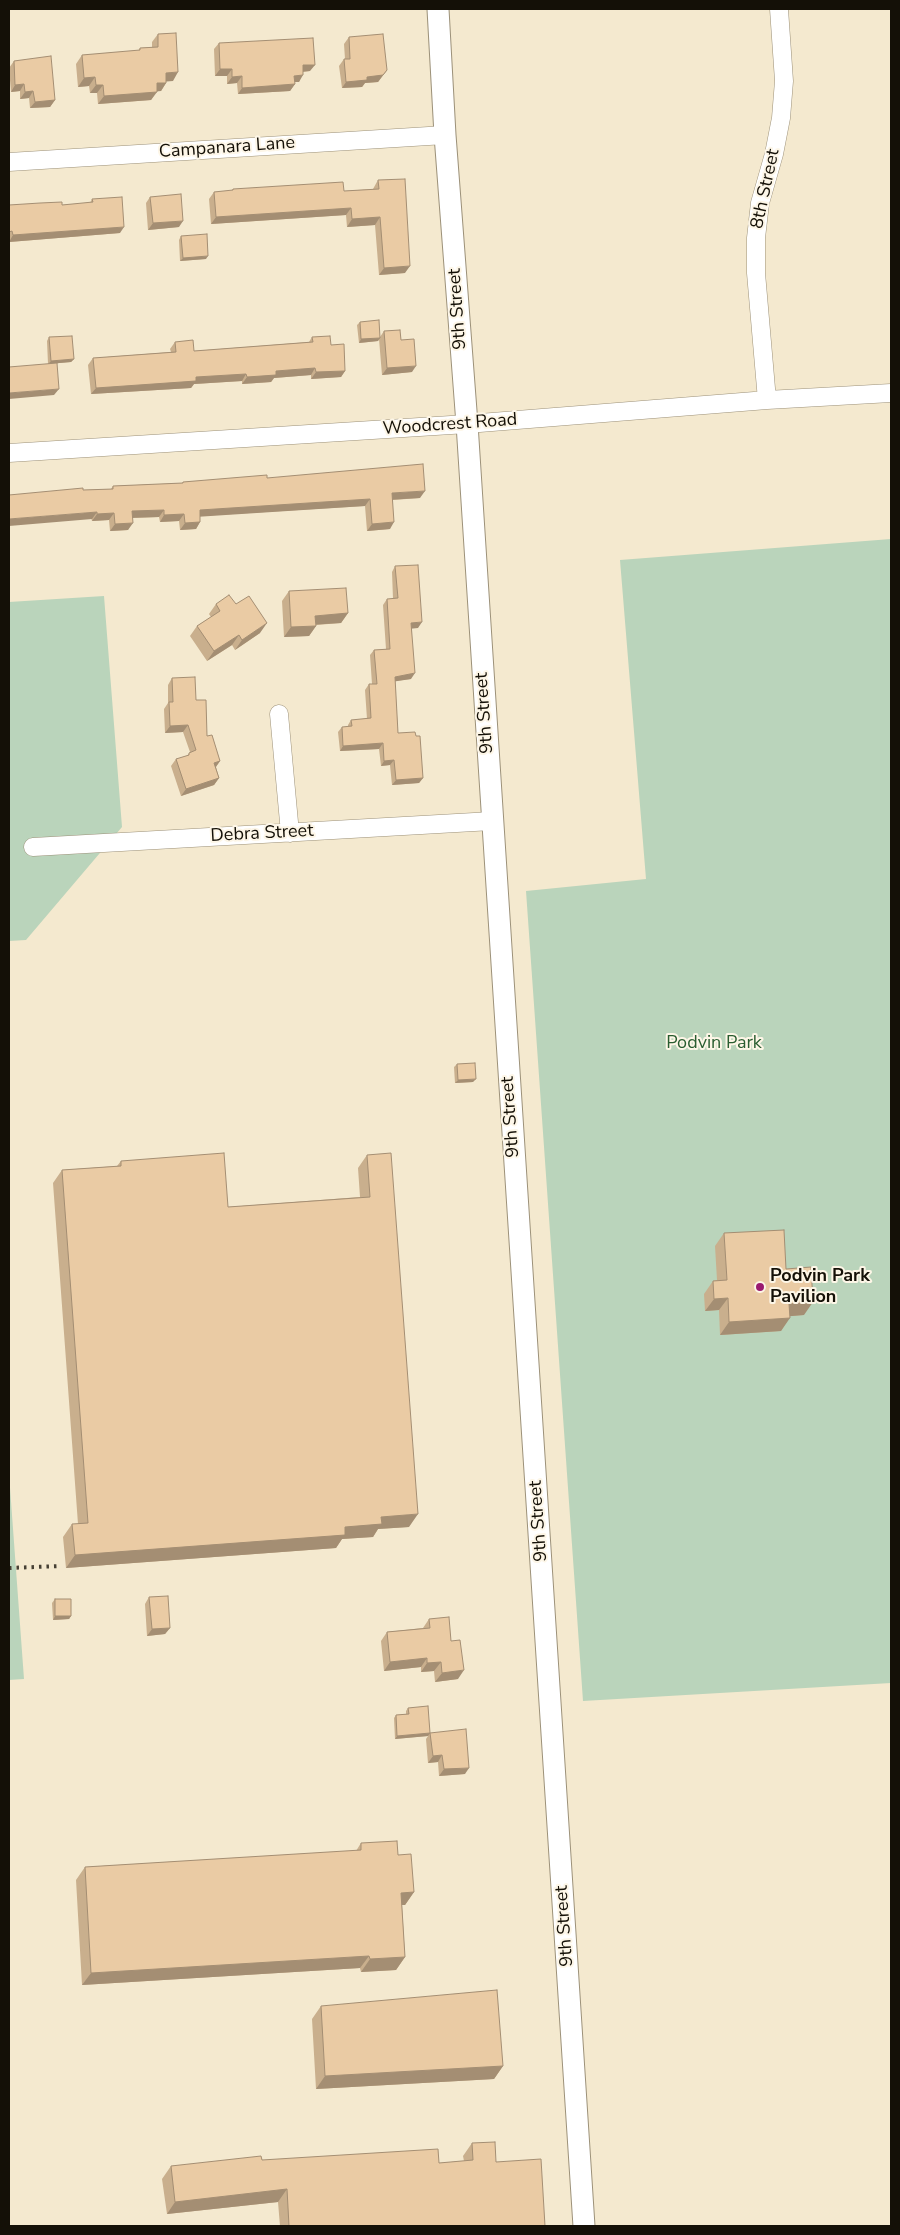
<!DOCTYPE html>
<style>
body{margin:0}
#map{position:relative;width:900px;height:2235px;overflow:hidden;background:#f4e9cf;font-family:"Nunito Sans",sans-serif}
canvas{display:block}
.frame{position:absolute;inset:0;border:10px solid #141007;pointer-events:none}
</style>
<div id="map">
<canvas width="900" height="2235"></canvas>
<div class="frame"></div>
</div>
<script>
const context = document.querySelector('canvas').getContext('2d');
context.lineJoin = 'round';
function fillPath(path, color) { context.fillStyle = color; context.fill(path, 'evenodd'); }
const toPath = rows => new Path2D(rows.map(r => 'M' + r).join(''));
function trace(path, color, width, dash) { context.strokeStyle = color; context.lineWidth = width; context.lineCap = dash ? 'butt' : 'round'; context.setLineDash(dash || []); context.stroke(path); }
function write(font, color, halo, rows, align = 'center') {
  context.font = font + ' "Nunito Sans",sans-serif'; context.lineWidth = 4; context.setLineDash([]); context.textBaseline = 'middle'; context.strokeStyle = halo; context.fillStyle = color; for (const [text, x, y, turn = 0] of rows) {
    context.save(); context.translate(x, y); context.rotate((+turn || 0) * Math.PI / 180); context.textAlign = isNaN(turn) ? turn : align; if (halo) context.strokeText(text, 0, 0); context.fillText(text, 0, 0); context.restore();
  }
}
fillPath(toPath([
 [891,539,891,1683,583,1701,526,891,646,879,620,560],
 [104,596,122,827,26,940,9,941,9,602],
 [9,1474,24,1679,9,1680]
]), '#bad4bb');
const minor = toPath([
 [9,162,445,135],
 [767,400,756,273,756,238,760,203,774,154,781,118,784,81,779,9],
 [9,453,467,424,767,400,891,393],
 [279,714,290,833],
 [33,847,492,821]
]);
const tertiary = toPath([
 [438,9,445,135,467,424,584,2226]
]);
trace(minor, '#9c9179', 19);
trace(tertiary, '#9c9179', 23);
trace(minor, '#fff', 18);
trace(tertiary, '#fff', 21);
trace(toPath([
 [9,1568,61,1566]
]), '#464034', 4, [2.5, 5]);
fillPath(toPath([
 [158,34,173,81,166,81,166,83,161,91,157,91,151,100,98,104,97,93,90,93,89,86,78,87,76,64,82,55,138,51,140,48,152,47,152,42],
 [349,37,387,70,378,82,365,83,362,87,342,88,339,66,344,59,345,59,344,44],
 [219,43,310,71,303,72,299,82,294,82,295,84,290,91,238,94,237,83,227,84,227,76,215,76,214,49],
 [14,61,55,100,50,107,30,108,29,98,20,99,20,91,11,92,9,68],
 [378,180,405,273,379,275,375,225,347,227,346,215,211,224,209,199,214,192,231,191,233,189,344,191,373,189],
 [150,197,179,227,148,230,146,203],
 [92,199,120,233,9,242,9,205,62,205,90,203],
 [181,236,206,259,180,261,179,240],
 [360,322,380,337,384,331,401,340,412,372,382,375,379,339,378,341,359,343,357,325],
 [49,337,74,359,71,362,48,364,47,341],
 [312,337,331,345,345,371,341,377,311,379,311,375,274,378,271,382,242,384,242,381,194,384,191,388,91,394,88,365,93,358,171,352,170,349,175,342,194,351,309,342],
 [267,478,420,498,393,500,390,529,367,531,365,506,200,516,200,522,196,529,180,530,179,521,160,522,159,517,132,518,128,530,110,531,109,520,92,521,83,490,111,489,113,486,182,483,183,482],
 [395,566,418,628,412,628,411,679,395,681,398,733,423,778,419,783,392,785,390,765,381,766,379,749,340,751,338,732,342,727,348,727,348,725,351,720,367,719,365,690,369,684,372,684,370,655,374,650,386,649,383,605,387,599,393,599,392,572],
 [289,591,348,613,341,623,316,625,316,626,309,636,284,637,282,601],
 [216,604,236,604,260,633,235,650,232,645,207,661,190,636,197,626,211,617,209,614],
 [172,678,196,700,207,736,220,761,216,767,219,778,214,785,181,796,171,766,176,759,187,756,190,752,183,732,165,733,164,709,168,703,168,685],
 [457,1064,473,1082,455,1083,454,1067],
 [367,1155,409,1527,378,1529,373,1537,342,1539,336,1548,66,1568,63,1537,72,1524,78,1524,53,1183,62,1170,117,1166,121,1161,228,1207,360,1197,358,1168],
 [724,1233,786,1269,804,1315,790,1316,781,1331,720,1335,719,1310,705,1311,704,1294,713,1281,717,1280,715,1246],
 [149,1597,170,1628,165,1634,147,1636,145,1604],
 [55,1599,71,1616,69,1619,53,1620,52,1603],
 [429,1619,451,1641,458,1679,435,1682,434,1671,421,1672,421,1667,384,1671,381,1641,387,1632,423,1628],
 [408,1708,430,1733,428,1736,395,1739,394,1718,396,1715,406,1714,406,1711],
 [430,1733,465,1774,439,1776,438,1762,428,1763,426,1739],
 [361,1843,398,1855,414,1892,405,1905,402,1905,405,1957,396,1970,361,1972,360,1968,82,1985,76,1880,85,1867,356,1851],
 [321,2006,503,2066,494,2079,316,2089,312,2019],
 [472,2143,496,2162,545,2226,280,2226,278,2202,167,2214,162,2179,171,2166,262,2160,439,2163,464,2161,463,2156]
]), '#c9af8d');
fillPath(toPath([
 [303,65,315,65,310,71,298,72],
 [220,69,232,69,227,76,215,76],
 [387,70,378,82,365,83,362,87,342,88,346,82,367,77],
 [178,72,173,81,160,82,166,73],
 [303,75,299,82,289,82,294,76],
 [242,76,237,83,227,84,232,77],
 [95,77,89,86,78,87,84,78],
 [157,83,166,83,161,91,151,92],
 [24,84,20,91,11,92,15,85],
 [295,84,290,91,238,94,242,88],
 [96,85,103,85,97,93,90,93],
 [33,91,29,98,20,99,25,92],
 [157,92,151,100,98,104,104,96],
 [55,100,50,107,30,108,35,102],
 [351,208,346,215,211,224,216,217],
 [380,217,375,225,347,227,352,219],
 [183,221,179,227,148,230,153,223],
 [124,227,120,233,9,242,13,235],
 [208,256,206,259,180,261,183,258],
 [410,266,405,273,379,275,384,268],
 [380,338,378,341,359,343,361,339],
 [74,359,71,362,48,364,51,361],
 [416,366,412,372,382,375,387,368],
 [315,368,311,375,274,378,271,382,242,384,247,377,276,371],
 [345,371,341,377,311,379,316,372],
 [246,374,242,381,194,384,191,388,91,394,96,388,196,377],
 [59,389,54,395,9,399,9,393],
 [425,491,420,498,387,500,392,493],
 [370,499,365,506,195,517,200,510],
 [164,510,159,517,127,518,132,511],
 [97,512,92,519,9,526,9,519],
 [114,513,109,520,92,521,97,514],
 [184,514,179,521,160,522,164,515],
 [200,522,196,529,180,530,185,523],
 [394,522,390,529,367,531,372,524],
 [133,523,128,530,110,531,115,524],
 [348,613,341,623,309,625,315,616],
 [422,622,418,628,408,629,411,623],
 [267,623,260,633,235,650,242,640],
 [316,626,309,636,284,637,291,627],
 [239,635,232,645,207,661,214,651],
 [415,673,411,679,391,682,395,677],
 [188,725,183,732,165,733,170,726],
 [383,743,379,749,340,751,343,746],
 [394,760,390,765,381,766,384,761],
 [220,761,215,768,214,763],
 [219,778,214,785,181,796,186,789],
 [423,778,419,783,392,785,396,780],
 [476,1079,473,1082,455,1083,458,1080],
 [728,1298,719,1310,705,1311,714,1299],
 [813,1302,804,1315,780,1317,789,1304],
 [790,1318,781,1331,720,1335,729,1322],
 [418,1514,409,1527,378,1529,373,1537,342,1539,336,1548,66,1568,75,1555,345,1527,381,1517],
 [55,1616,71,1616,69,1619,53,1620],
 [170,1628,165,1634,147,1636,152,1629],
 [427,1658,421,1667,384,1671,390,1662],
 [441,1662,434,1671,421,1672,427,1663],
 [464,1670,458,1679,435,1682,442,1673],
 [430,1733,428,1736,395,1739,397,1736],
 [442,1755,438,1762,428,1763,433,1756],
 [469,1768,465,1774,439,1776,444,1769],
 [414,1892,405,1905,392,1905,401,1893],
 [369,1956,360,1968,82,1985,91,1973],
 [405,1957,396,1970,361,1972,370,1959],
 [503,2066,494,2079,316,2089,325,2076],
 [287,2189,278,2202,167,2214,175,2202]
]), '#a48e73');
const building = toPath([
 [176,33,178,72,166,73,166,83,157,83,157,92,104,96,103,85,96,85,95,77,84,78,82,55,140,50,140,48,158,47,158,34,176,33],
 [383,34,387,70,383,75,367,77,367,80,346,82,344,59,350,59,349,37,383,34],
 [313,38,315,65,303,65,303,75,294,76,295,84,242,88,242,76,232,77,232,69,220,69,219,43,313,38],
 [51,56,55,100,35,102,33,91,25,92,24,84,15,85,14,61,51,56],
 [405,179,410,266,384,268,380,217,352,219,351,208,216,217,214,192,233,190,233,189,343,182,344,191,379,189,378,180,405,179],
 [181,194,183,221,153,223,150,197,181,194],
 [122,197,124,227,13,235,12,231,9,232,9,205,40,203,62,202,62,205,93,202,92,199,122,197],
 [207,234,208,256,183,258,181,236,207,234],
 [379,320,380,338,361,339,360,322,379,320],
 [400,330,401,340,414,339,416,366,387,368,384,331,400,330],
 [72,336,74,359,51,361,49,337,72,336],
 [330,336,331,345,344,344,345,371,316,372,315,368,276,371,276,375,247,377,246,374,196,377,196,381,96,388,93,358,176,352,175,342,193,340,194,351,313,342,312,337,330,336],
 [57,363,59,389,9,393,9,367,57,363],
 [423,464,425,491,392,493,394,522,372,524,370,499,200,510,200,522,185,523,184,514,164,515,164,510,132,511,133,523,115,524,114,513,97,514,97,512,9,519,9,495,83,488,83,490,113,489,113,486,183,483,183,482,267,475,267,478,423,464],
 [418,565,422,622,411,623,415,673,395,677,398,733,415,732,416,736,420,736,423,778,396,780,394,760,384,761,383,743,343,746,342,727,352,726,351,720,371,718,369,684,377,684,374,650,390,649,387,599,398,598,395,566,418,565],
 [346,588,348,613,315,616,316,626,291,627,289,591,346,588],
 [229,595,236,604,249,596,267,623,242,640,239,635,214,651,197,626,220,611,216,604,229,595],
 [195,677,196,700,206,700,207,736,212,735,220,761,214,763,219,778,186,789,176,759,189,755,189,753,196,750,188,725,170,726,169,702,173,702,172,678,195,677],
 [475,1063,476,1079,458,1080,457,1064,475,1063],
 [224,1153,228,1207,370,1197,367,1155,391,1153,418,1514,381,1517,382,1524,345,1527,345,1535,75,1555,72,1524,88,1523,62,1170,121,1166,121,1161,224,1153],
 [784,1230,786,1269,811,1267,813,1302,789,1304,790,1318,729,1322,728,1298,714,1299,713,1281,727,1280,724,1233,784,1230],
 [168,1596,170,1628,152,1629,149,1597,168,1596],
 [55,1599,71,1599,71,1616,55,1616,55,1599],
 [449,1617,451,1641,460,1640,464,1670,442,1673,441,1662,427,1663,427,1658,390,1662,387,1632,430,1628,429,1619,449,1617],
 [428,1706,430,1733,397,1736,396,1715,409,1714,408,1708,428,1706],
 [466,1729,469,1768,444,1769,442,1755,433,1756,430,1733,466,1729],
 [397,1841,398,1855,411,1854,414,1892,401,1893,405,1957,370,1959,369,1956,91,1973,85,1867,361,1850,361,1843,397,1841],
 [497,1990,503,2066,325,2076,321,2006,497,1990],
 [495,2142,496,2162,541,2159,545,2226,289,2226,287,2189,175,2202,171,2166,261,2156,262,2160,438,2149,439,2163,473,2160,472,2143,495,2142]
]);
fillPath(building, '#eacba4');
trace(building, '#a48e73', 1);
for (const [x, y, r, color] of [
 [760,1287,5,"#9a1a70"]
]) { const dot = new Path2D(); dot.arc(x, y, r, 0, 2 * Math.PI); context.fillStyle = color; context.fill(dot); trace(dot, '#fdf6e7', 2); }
write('18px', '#141007', '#fdf6e7', [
 ["Campanara Lane",227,148,-4],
 ["8th Street",766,189,-78],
 ["9th Street",458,309,-94],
 ["Woodcrest Road",450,425,-4],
 ["9th Street",485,713,-94],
 ["Debra Street",262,834,-3],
 ["9th Street",511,1117,-94],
 ["9th Street",539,1521,-94],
 ["9th Street",565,1926,-94]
]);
write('18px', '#295d30', '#fdf6e7', [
 ["Podvin Park",714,1044]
]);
write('bold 18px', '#141007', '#fdf6e7', [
 ["Podvin Park",770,1277],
 ["Pavilion",770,1298]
], 'left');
</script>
